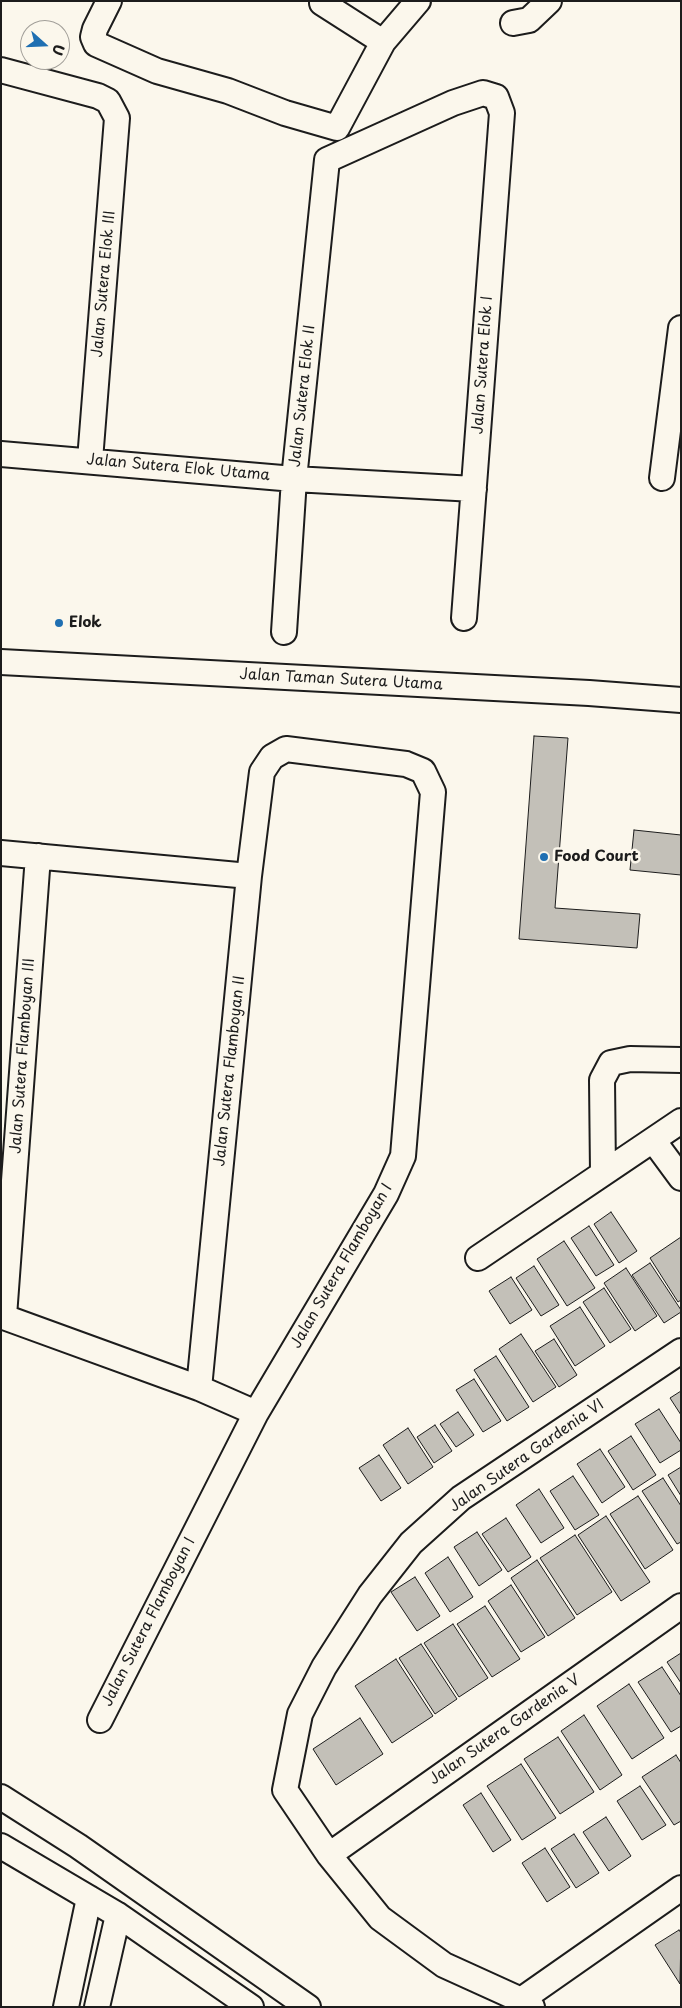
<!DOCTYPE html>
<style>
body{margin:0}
#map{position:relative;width:682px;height:2008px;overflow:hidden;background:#fbf7ec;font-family:"Playpen Sans",sans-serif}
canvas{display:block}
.frame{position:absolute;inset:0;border:2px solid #1c1c1c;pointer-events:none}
.north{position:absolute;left:20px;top:20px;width:50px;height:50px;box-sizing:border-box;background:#fbf7ec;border:1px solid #a29f99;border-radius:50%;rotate:110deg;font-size:14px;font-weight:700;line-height:20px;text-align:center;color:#1c1c1c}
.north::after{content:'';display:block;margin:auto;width:18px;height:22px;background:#1f6fb2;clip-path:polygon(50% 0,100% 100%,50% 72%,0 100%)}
</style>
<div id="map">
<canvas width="682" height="2008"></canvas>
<div class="frame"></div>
<div class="north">U</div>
</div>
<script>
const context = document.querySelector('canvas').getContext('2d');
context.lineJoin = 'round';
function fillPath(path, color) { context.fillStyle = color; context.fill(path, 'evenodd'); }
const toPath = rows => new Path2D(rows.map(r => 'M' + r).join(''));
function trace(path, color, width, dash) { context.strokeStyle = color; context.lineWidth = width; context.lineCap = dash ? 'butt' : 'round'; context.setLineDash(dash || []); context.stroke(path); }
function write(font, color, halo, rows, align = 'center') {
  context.font = font + ' "Playpen Sans",sans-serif'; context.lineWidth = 5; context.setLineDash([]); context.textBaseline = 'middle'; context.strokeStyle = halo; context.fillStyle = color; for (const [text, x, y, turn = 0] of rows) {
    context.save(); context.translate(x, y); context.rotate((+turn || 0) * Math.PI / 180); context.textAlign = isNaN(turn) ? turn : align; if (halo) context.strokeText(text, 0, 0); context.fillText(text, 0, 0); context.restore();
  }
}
const building = toPath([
 [534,736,568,738,555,908,640,914,637,948,519,939,534,736],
 [634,830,681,835,681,875,630,870,634,830],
 [611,1212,637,1251,619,1263,594,1224,611,1212],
 [589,1226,614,1265,596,1276,571,1238,589,1226],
 [681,1237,681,1300,678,1302,650,1258,681,1237],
 [564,1241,595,1288,567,1306,537,1259,564,1241],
 [650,1263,681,1310,681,1312,664,1323,632,1275,650,1263],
 [534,1266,559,1305,541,1316,516,1278,534,1266],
 [626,1268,657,1316,635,1331,604,1283,626,1268],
 [511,1277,532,1310,510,1324,489,1291,511,1277],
 [604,1288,631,1329,610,1343,583,1302,604,1288],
 [580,1307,605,1346,575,1366,550,1326,580,1307],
 [521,1334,556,1387,533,1402,499,1349,521,1334],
 [554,1339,577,1375,559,1387,535,1351,554,1339],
 [496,1356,529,1407,507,1421,474,1370,496,1356],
 [474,1379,501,1421,483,1432,456,1390,474,1379],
 [681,1391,681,1415,670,1398,681,1391],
 [659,1409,681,1443,681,1450,660,1463,635,1424,659,1409],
 [458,1412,474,1435,456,1447,440,1424,458,1412],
 [435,1425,452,1451,434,1463,417,1437,435,1425],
 [408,1428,433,1467,408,1484,383,1445,408,1428],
 [631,1436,656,1475,633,1490,608,1451,631,1436],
 [600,1449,625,1487,602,1503,577,1464,600,1449],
 [379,1455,401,1488,381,1501,359,1468,379,1455],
 [681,1467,681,1496,668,1475,681,1467],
 [573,1476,599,1515,575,1530,550,1491,573,1476],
 [663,1478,681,1506,681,1542,677,1544,642,1491,663,1478],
 [539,1489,564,1528,541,1543,516,1505,539,1489],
 [638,1496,673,1550,645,1569,610,1514,638,1496],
 [606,1516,650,1582,621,1601,578,1535,606,1516],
 [506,1518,531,1557,508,1572,482,1534,506,1518],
 [477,1532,502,1570,479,1586,454,1547,477,1532],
 [575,1535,612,1592,577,1615,540,1558,575,1535],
 [448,1557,473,1597,450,1612,425,1573,448,1557],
 [537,1560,575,1618,548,1636,511,1578,537,1560],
 [415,1577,440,1616,417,1631,391,1592,415,1577],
 [511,1585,545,1637,521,1652,488,1601,511,1585],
 [485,1606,520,1659,492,1677,457,1624,485,1606],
 [453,1624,488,1678,459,1697,424,1643,453,1624],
 [421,1644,457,1699,435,1714,399,1658,421,1644],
 [681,1653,681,1683,667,1662,681,1653],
 [396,1659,433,1716,392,1743,355,1686,396,1659],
 [662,1667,681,1696,681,1726,671,1732,638,1682,662,1667],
 [629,1684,664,1738,632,1759,597,1706,629,1684],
 [584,1715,622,1775,600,1790,561,1731,584,1715],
 [360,1718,383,1754,336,1785,313,1749,360,1718],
 [558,1737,594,1792,560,1814,524,1759,558,1737],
 [676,1755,681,1763,681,1821,674,1825,642,1777,676,1755],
 [521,1764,556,1818,522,1840,487,1786,521,1764],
 [640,1786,666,1825,642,1840,617,1801,640,1786],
 [481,1793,511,1840,493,1852,463,1805,481,1793],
 [606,1817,631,1856,609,1871,583,1832,606,1817],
 [574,1834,599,1873,576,1888,551,1849,574,1834],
 [545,1848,570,1887,547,1902,522,1863,545,1848],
 [679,1930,681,1933,680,1984,655,1945,679,1930]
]);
fillPath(building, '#c3c0b8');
trace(building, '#1c1c1c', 1);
const minor = toPath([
 [109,1,95,29,93,37,96,44,157,71,228,91,285,113,337,128,383,42,418,1],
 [322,3,383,42],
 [513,23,529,20,549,1],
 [1,70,98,96,108,101,117,118,90,460],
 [1,454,294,479,474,489],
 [662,478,681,328],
 [284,632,294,479,327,160,453,103,483,93,496,97,502,113,464,618],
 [1,662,589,693,681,700],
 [1,853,249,876],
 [653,1140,681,1178],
 [603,1173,602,1080,611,1063,630,1059,681,1060],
 [478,1258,681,1121],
 [1,1316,199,1388,256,1413],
 [4,1316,38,856],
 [100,1720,256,1413,386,1194,403,1156,433,792,423,771,406,764,286,749,272,757,262,772,249,876,199,1388],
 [1,1797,78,1846,308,2007],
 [1,1846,118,1915,251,2007],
 [329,1855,681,1606],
 [521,2000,681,1888],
 [66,2007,89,1898],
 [97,2007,118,1915],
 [532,2007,521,2000,444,1965,380,1918,329,1855,285,1790,300,1714,324,1667,370,1595,411,1543,461,1498,681,1351]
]);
trace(minor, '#1c1c1c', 28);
trace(minor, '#fbf7ec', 24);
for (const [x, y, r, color] of [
 [59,623,5,"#1f6fb2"],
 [544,857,5,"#1f6fb2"]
]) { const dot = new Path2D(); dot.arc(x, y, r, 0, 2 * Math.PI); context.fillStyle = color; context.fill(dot); trace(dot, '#fbf7ec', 2); }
write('15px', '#1c1c1c', '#fbf7ec', [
 ["Jalan Sutera Elok III",104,284,-85],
 ["Jalan Sutera Elok I",483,365,-86],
 ["Jalan Sutera Elok II",303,396,-84],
 ["Jalan Sutera Elok Utama",178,468,5],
 ["Jalan Taman Sutera Utama",341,680,3],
 ["Jalan Sutera Flamboyan III",23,1056,-86],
 ["Jalan Sutera Flamboyan II",230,1071,-84],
 ["Jalan Sutera Flamboyan I",342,1266,-60],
 ["Jalan Sutera Gardenia VI",527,1456,-35],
 ["Jalan Sutera Flamboyan I",149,1622,-63],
 ["Jalan Sutera Gardenia V",505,1730,-35]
]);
write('bold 15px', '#1c1c1c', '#fbf7ec', [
 ["Elok",69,623],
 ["Food Court",554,857]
], 'left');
</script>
